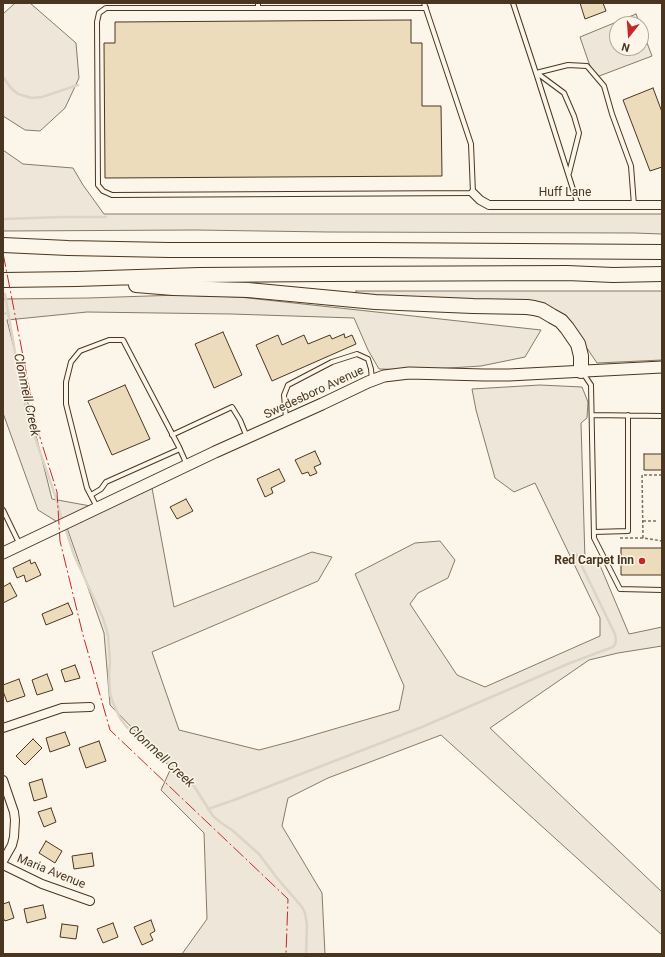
<!DOCTYPE html>
<style>
body{margin:0}
#map{position:relative;width:665px;height:957px;overflow:hidden;background:#fbf6e9;font-family:Roboto,sans-serif}
canvas{display:block}
.frame{position:absolute;inset:0;border:4px solid #4a3520;pointer-events:none}
.north{position:absolute;left:609px;top:16px;width:40px;height:40px;box-sizing:border-box;background:#fbf6e9;border:1px solid #b4a999;border-radius:50%;rotate:197deg;font-size:11px;font-weight:700;line-height:16px;text-align:center;color:#4a3520}
.north::after{content:'';display:block;margin:auto;width:14px;height:18px;background:#c62828;clip-path:polygon(50% 0,100% 100%,50% 72%,0 100%)}
</style>
<div id="map">
<canvas width="665" height="957"></canvas>
<div class="frame"></div>
<div class="north">N</div>
</div>
<script>
const context = document.querySelector('canvas').getContext('2d');
context.lineJoin = 'round';
function fillPath(path, color) { context.fillStyle = color; context.fill(path, 'evenodd'); }
const toPath = rows => new Path2D(rows.map(r => 'M' + r).join(''));
function trace(path, color, width, dash) { context.strokeStyle = color; context.lineWidth = width; context.lineCap = dash ? 'butt' : 'round'; context.setLineDash(dash || []); context.stroke(path); }
function write(font, color, halo, rows, align = 'center') {
  context.font = font + ' Roboto,sans-serif'; context.lineWidth = 3; context.setLineDash([]); context.textBaseline = 'middle'; context.strokeStyle = halo; context.fillStyle = color; for (const [text, x, y, turn = 0] of rows) {
    context.save(); context.translate(x, y); context.rotate((+turn || 0) * Math.PI / 180); context.textAlign = isNaN(turn) ? turn : align; if (halo) context.strokeText(text, 0, 0); context.fillText(text, 0, 0); context.restore();
  }
}
const green = toPath([
 [15,3,30,3,76,43,79,78,65,108,40,131,25,130,3,116,3,14,15,3],
 [636,14,640,24,617,24,617,48,641,48,641,27,652,56,594,78,580,37,636,14],
 [3,150,23,164,73,168,83,185,104,214,662,214,662,234,634,233,328,232,195,230,3,231,3,150],
 [356,291,662,291,662,360,597,363,576,332,550,308,356,298,356,291],
 [179,295,239,297,541,330,525,357,481,366,419,370,379,369,368,350,354,318,231,314,87,312,7,320,52,499,107,509,152,488,174,607,312,552,332,557,318,581,152,652,179,730,259,750,293,741,399,710,404,686,355,574,415,543,440,541,455,560,448,578,418,593,410,604,457,675,485,687,600,636,600,618,535,483,514,492,495,478,476,410,472,389,540,385,582,387,588,402,587,418,581,423,585,560,599,563,629,634,662,627,662,646,618,653,589,660,490,728,662,892,662,935,441,735,328,778,288,798,282,826,322,893,325,954,182,954,207,919,204,833,161,790,171,768,110,705,104,633,67,528,38,510,3,413,3,299,88,298,179,295]
]);
fillPath(green, '#ede6d9');
trace(green, '#887966', 1);
trace(toPath([
 [3,77,11,88,18,94,32,98,42,97,78,85],
 [3,219,62,217,106,217],
 [5,294,21,387,29,420,56,498,61,517],
 [3,314,8,313],
 [66,530,74,555,103,618,108,635,110,662,109,674,110,694,113,703,120,718,126,726,153,752,173,766,192,783,213,816,220,822,232,830,259,854,277,878,302,907,305,913,307,925,306,954],
 [208,809,234,800,422,727,570,663,613,647,615,644,616,641,615,634,576,554]
]), '#dcd4c6', 2.5);
const building = toPath([
 [580,3,603,3,606,11,585,19,580,3],
 [411,20,411,43,422,43,422,106,441,106,442,176,105,178,104,43,115,43,115,22,411,20],
 [653,88,662,112,662,167,650,171,623,100,653,88],
 [223,332,242,375,214,388,195,344,223,332],
 [344,334,345,338,352,335,356,344,272,381,256,345,278,335,282,345,304,335,308,344,330,335,332,339,344,334],
 [125,385,150,439,112,455,88,401,125,385],
 [315,451,321,464,314,467,317,473,310,476,308,472,302,474,295,460,315,451],
 [644,454,662,454,662,470,644,470,644,454],
 [279,469,285,481,271,488,273,493,265,497,257,479,279,469],
 [186,499,193,511,177,519,170,507,186,499],
 [621,548,662,548,662,575,621,575,621,548],
 [30,560,31,564,35,562,41,575,26,582,24,575,17,578,13,568,30,560],
 [10,583,17,596,3,603,3,587,10,583],
 [68,603,73,614,46,625,42,614,68,603],
 [75,665,80,678,65,682,61,670,75,665],
 [47,674,53,690,37,695,32,680,47,674],
 [19,679,25,696,7,702,3,691,3,685,19,679],
 [65,732,70,745,50,752,46,738,65,732],
 [33,739,42,748,25,765,16,756,33,739],
 [99,741,106,761,86,768,79,748,99,741],
 [42,779,47,797,34,801,29,783,42,779],
 [51,808,56,822,44,827,38,812,51,808],
 [46,841,62,851,55,863,39,853,46,841],
 [92,853,94,866,74,869,72,856,92,853],
 [9,902,14,918,5,921,3,918,3,904,9,902],
 [43,905,46,918,27,923,24,909,43,905],
 [151,920,155,931,150,934,153,940,142,945,134,927,151,920],
 [113,923,118,937,103,943,97,929,113,923],
 [62,924,78,926,76,939,60,937,62,924]
]);
fillPath(building, '#ecdcbc');
trace(building, '#4a3520', 1);
const lane = toPath([
 [258,3,258,8,106,8,99,13,97,22,98,185,103,191,112,195,473,193,471,144,424,3],
 [513,3,536,73,578,205],
 [258,8,426,8],
 [536,73,568,65,587,66,604,86,612,114,631,166,634,205],
 [537,73,564,93,574,116,579,133,569,173],
 [583,373,591,385,594,538,620,589,662,590],
 [592,415,662,416],
 [286,418,284,395,288,385,332,362,357,354,368,359,371,369,372,380],
 [172,435,232,407,240,420,247,437],
 [91,495,101,489,106,482,180,449],
 [97,507,87,488,66,404,66,382,71,362,80,351,109,340,123,340,179,447,187,465],
 [3,510,20,545],
 [594,532,628,531,628,415]
]);
const street = toPath([
 [473,193,480,200,489,205,662,205],
 [3,728,62,708,90,707],
 [3,780,14,812,15,820,14,837,12,845,3,861],
 [3,865,42,884,90,901]
]);
const secondary = toPath([
 [3,553,215,452,322,404,368,382,384,376,409,373,484,375,509,375,662,367]
]);
const highway = toPath([
 [3,245,68,248,169,250,375,250,662,252],
 [3,280,76,279,199,275,327,274,567,273,613,275,662,274],
 [136,285,173,288,248,290,375,302,473,306,527,307,534,308,542,310,552,316,561,321,567,328,578,344,581,356,581,371]
]);
trace(lane, '#4a3520', 6);
trace(street, '#4a3520', 10);
trace(secondary, '#4a3520', 13);
trace(highway, '#4a3520', 16);
trace(toPath([
 [643,521,657,521],
 [620,538,643,538,662,541],
 [643,538,642,475,662,475]
]), '#7f6f5c', 1.5, [3, 2]);
trace(lane, '#fbf6e9', 4);
trace(street, '#fbf6e9', 8);
trace(secondary, '#fbf6e9', 11);
trace(highway, '#fbf6e9', 14);
trace(toPath([
 [3,253,37,428,57,492,60,541,83,635,110,730,288,899,286,954]
]), '#c62828', 1, [14, 3, 2, 3]);
for (const [x, y, r, color] of [
 [642,561,4,"#c62828"]
]) { const dot = new Path2D(); dot.arc(x, y, r, 0, 2 * Math.PI); context.fillStyle = color; context.fill(dot); trace(dot, '#fbf6e9', 1.5); }
write('12px', '#4a3520', '#fbf6e9', [
 ["Huff Lane",565,193],
 ["Swedesboro Avenue",314,393,-25],
 ["Maria Avenue",51,872,22]
]);
write('bold 12px', '#4a3520', '#fbf6e9', [
 ["Red Carpet Inn",634,561]
], 'right');
write('italic 13px', '#4a3520', '#fbf6e9', [
 ["Clonmell Creek",26,395,78],
 ["Clonmell Creek",161,757,43]
]);
</script>
